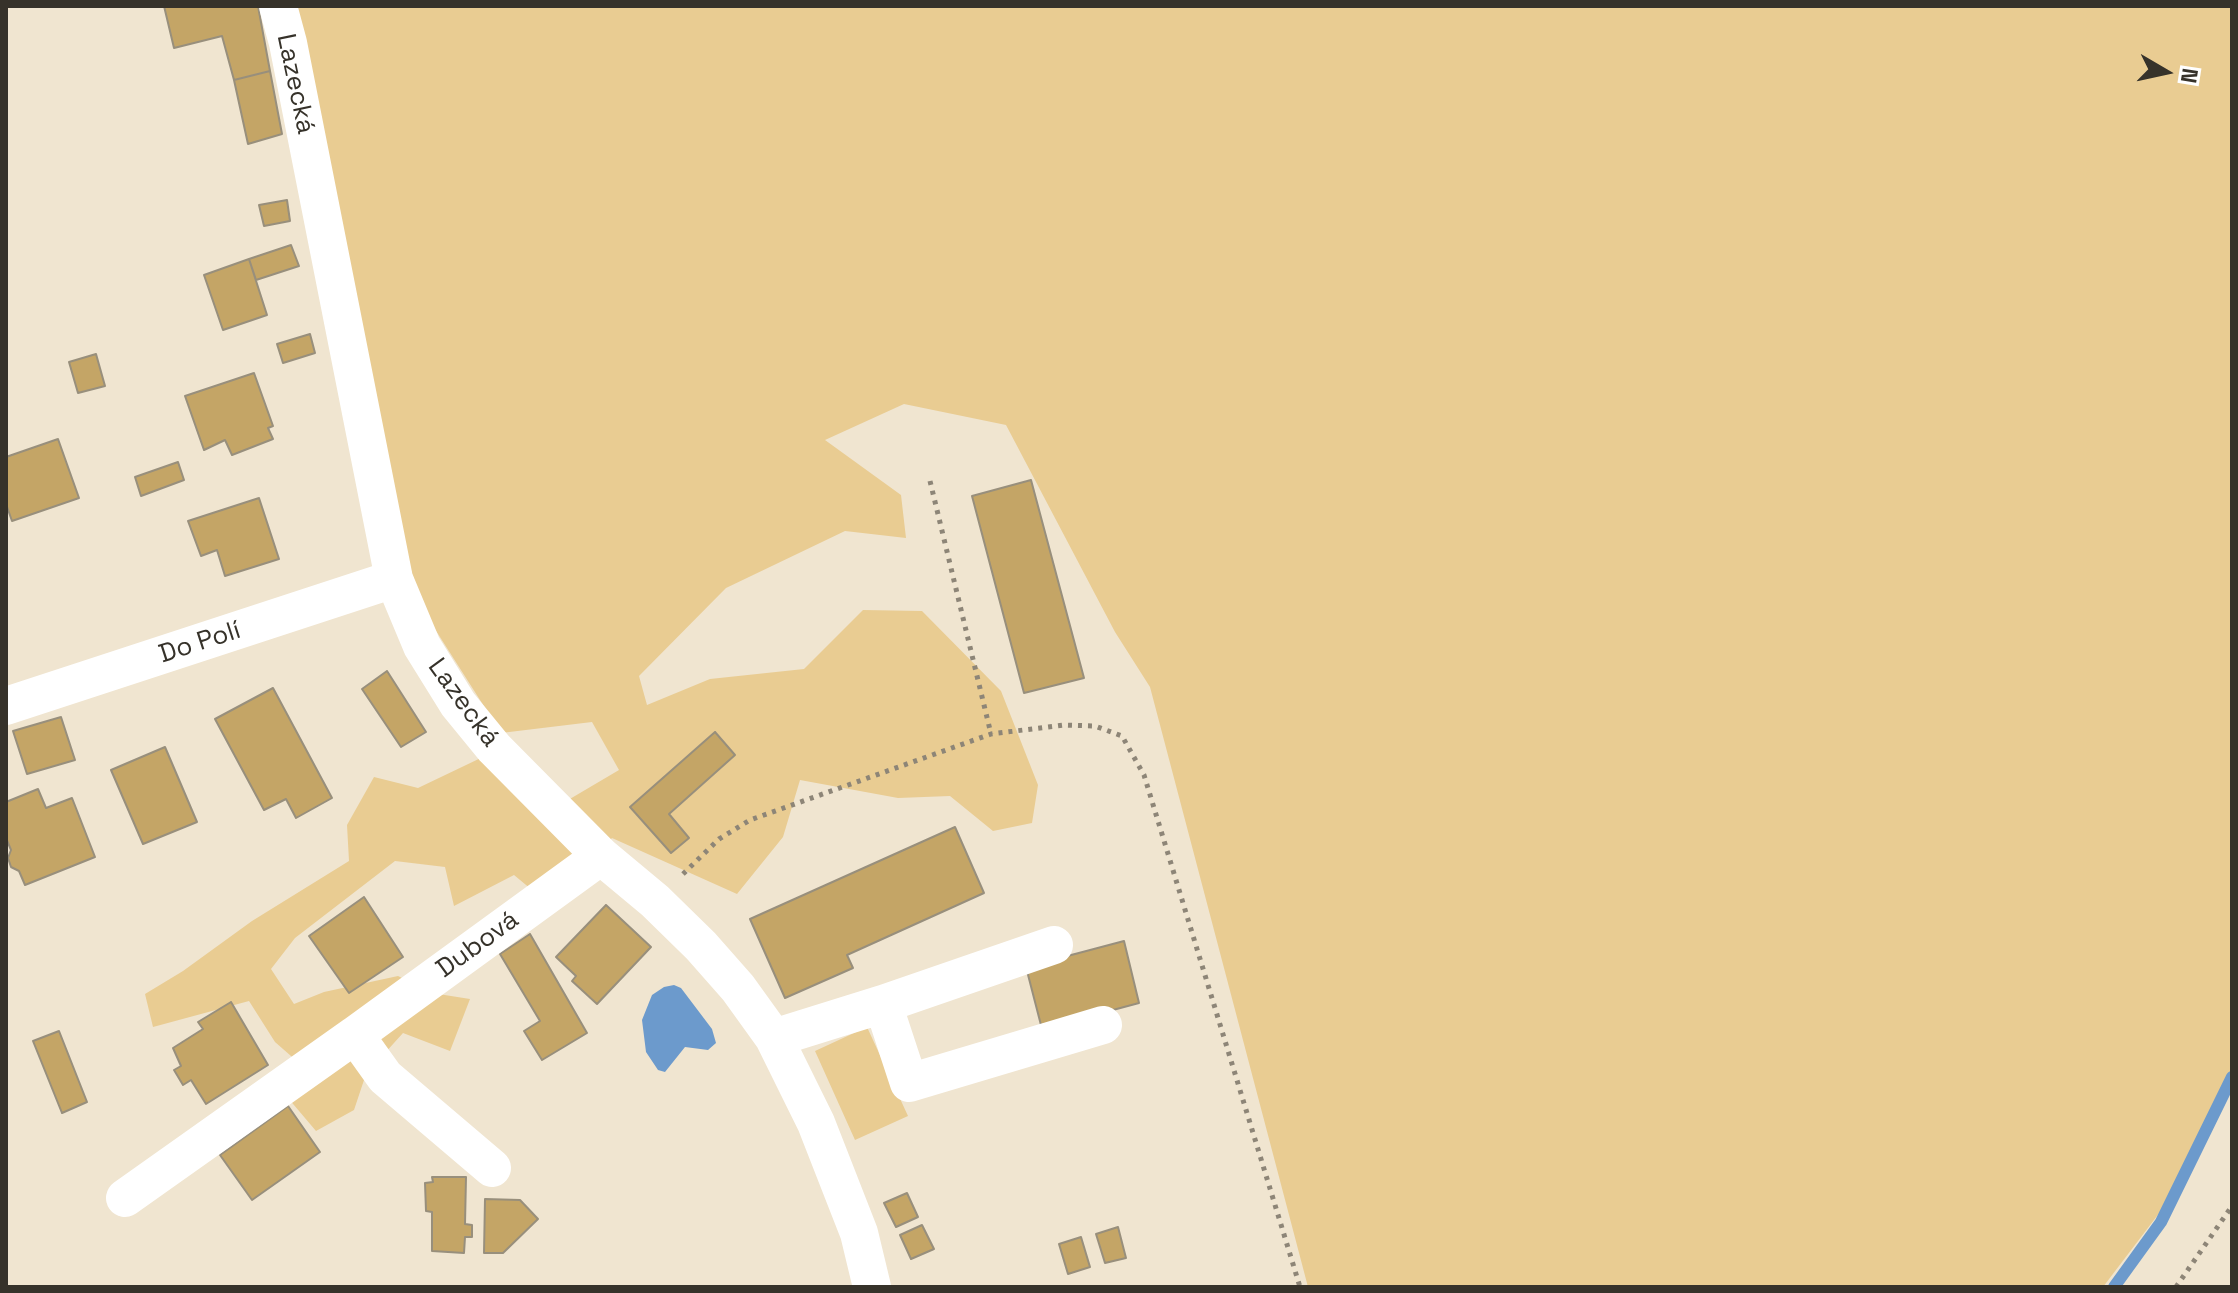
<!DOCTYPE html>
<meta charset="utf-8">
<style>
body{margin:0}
#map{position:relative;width:2238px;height:1293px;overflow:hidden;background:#f0e5d0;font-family:"Space Grotesk",sans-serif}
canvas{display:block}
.frame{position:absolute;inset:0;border:8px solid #36322a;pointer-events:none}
.north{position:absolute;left:2126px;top:32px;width:80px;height:80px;-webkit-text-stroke:6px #fff;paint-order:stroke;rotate:99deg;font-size:22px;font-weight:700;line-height:32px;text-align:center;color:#36322a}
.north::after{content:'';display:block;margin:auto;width:28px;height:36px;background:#36322a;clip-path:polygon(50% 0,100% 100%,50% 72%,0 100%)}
</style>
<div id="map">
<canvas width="2238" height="1293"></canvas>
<div class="frame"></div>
<div class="north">N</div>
</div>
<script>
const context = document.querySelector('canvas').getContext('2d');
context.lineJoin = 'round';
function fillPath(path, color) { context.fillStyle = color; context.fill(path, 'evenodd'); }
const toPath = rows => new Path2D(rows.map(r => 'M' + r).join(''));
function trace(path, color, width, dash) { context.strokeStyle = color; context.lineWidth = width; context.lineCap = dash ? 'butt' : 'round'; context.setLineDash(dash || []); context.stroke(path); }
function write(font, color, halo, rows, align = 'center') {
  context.font = font + ' "Space Grotesk",sans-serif'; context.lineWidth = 6; context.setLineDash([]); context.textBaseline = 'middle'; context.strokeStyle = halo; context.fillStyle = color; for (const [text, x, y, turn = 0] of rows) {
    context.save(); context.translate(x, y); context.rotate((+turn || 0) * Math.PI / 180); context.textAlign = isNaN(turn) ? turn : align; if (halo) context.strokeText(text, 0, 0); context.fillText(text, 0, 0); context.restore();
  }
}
fillPath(toPath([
 [283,6,2232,6,2232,1073,2202,1149,2160,1212,2103,1287,1308,1287,1150,687,1115,632,1006,425,904,404,825,440,901,495,906,538,845,531,726,588,639,676,647,705,710,679,804,669,863,610,922,611,1001,691,1038,785,1032,823,993,831,950,796,898,798,800,780,783,837,737,894,612,838,549,904,514,875,454,906,445,867,395,861,295,938,271,969,294,1004,324,992,398,976,432,993,470,999,450,1051,403,1033,366,1074,354,1110,316,1131,288,1098,315,1077,275,1042,249,1001,153,1027,145,994,183,971,252,921,349,861,347,825,374,777,418,788,487,755,541,816,619,770,592,722,501,733,426,615,384,490],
 [867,1027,908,1116,855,1140,815,1051]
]), '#e9cc92');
fillPath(toPath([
 [674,985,681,988,712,1029,716,1043,708,1050,685,1047,665,1072,658,1070,646,1052,642,1020,652,995,664,987]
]), '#6c9acc');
trace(toPath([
 [2114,1287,2161,1222,2232,1077]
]), '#6c9acc', 12);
const building = toPath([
 [164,6,258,6,270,71,234,80,222,36,174,48,164,6],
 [270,71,282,134,248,144,234,80,270,71],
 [287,200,290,221,264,226,259,205,287,200],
 [291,245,299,266,256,280,249,259,291,245],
 [249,259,267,315,223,330,204,275,249,259],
 [310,334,315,353,283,363,277,344,310,334],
 [96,354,105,386,78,393,69,362,96,354],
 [254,373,273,426,268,428,273,439,232,455,225,440,204,450,185,396,254,373],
 [58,439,79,498,12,521,6,504,6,457,58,439],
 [178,462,184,480,141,496,135,477,178,462],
 [1031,480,1084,678,1024,693,972,496,1031,480],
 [259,498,279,559,225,576,217,550,201,556,188,521,259,498],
 [387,671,426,732,401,747,362,689,387,671],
 [273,688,332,798,296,818,286,799,264,810,215,719,273,688],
 [61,717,75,760,27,774,13,731,61,717],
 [715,732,735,755,669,814,689,838,671,853,630,807,715,732],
 [165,747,197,822,143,844,111,770,165,747],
 [38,789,46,808,72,798,95,857,25,885,19,871,11,867,8,858,11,850,6,838,6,802,38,789],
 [955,827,984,893,847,955,853,968,785,998,750,919,955,827],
 [364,897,403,957,349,993,309,936,364,897],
 [606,905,651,947,597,1004,572,981,576,976,556,957,606,905],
 [530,934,587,1033,542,1060,524,1031,540,1021,500,954,530,934],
 [1124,941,1139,1003,1042,1029,1026,967,1124,941],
 [231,1002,268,1065,206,1104,191,1080,183,1085,174,1070,181,1066,173,1048,203,1029,198,1022,231,1002],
 [59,1031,87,1102,62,1113,33,1041,59,1031],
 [288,1106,320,1152,252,1200,220,1155,288,1106],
 [432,1177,466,1177,465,1224,472,1225,472,1237,465,1237,464,1253,432,1251,432,1212,426,1211,425,1183,433,1182,432,1177],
 [907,1193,918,1217,896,1227,884,1203,907,1193],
 [485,1199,520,1200,538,1219,503,1253,484,1253,485,1199],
 [922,1225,934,1249,911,1259,900,1235,922,1225],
 [1118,1227,1126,1258,1105,1263,1096,1234,1118,1227],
 [1081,1237,1090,1267,1068,1274,1059,1244,1081,1237]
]);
fillPath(building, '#c4a566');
trace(building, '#988f7c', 2);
trace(toPath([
 [930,481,991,734],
 [683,874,719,839,750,820,991,734,1064,725,1095,726,1122,736,1144,775,1300,1287],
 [2176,1287,2232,1206]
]), '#8d8577', 5, [4, 6]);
trace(toPath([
 [278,6,288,43,394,579,422,646,458,704,494,748,601,856,655,901,701,946,738,988,774,1038,816,1123,859,1233,872,1287],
 [6,706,394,579],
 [883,1004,1054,945],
 [774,1038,883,1004,909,1083,1103,1025],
 [492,1168,385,1077,355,1035,601,856],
 [125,1198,355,1035]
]), '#fff', 38);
write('26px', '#36322a', '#fff', [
 ["Lazecká",295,84,78],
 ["Do Polí",200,643,-18],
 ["Lazecká",463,703,54],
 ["Dubová",478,945,-36]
]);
</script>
